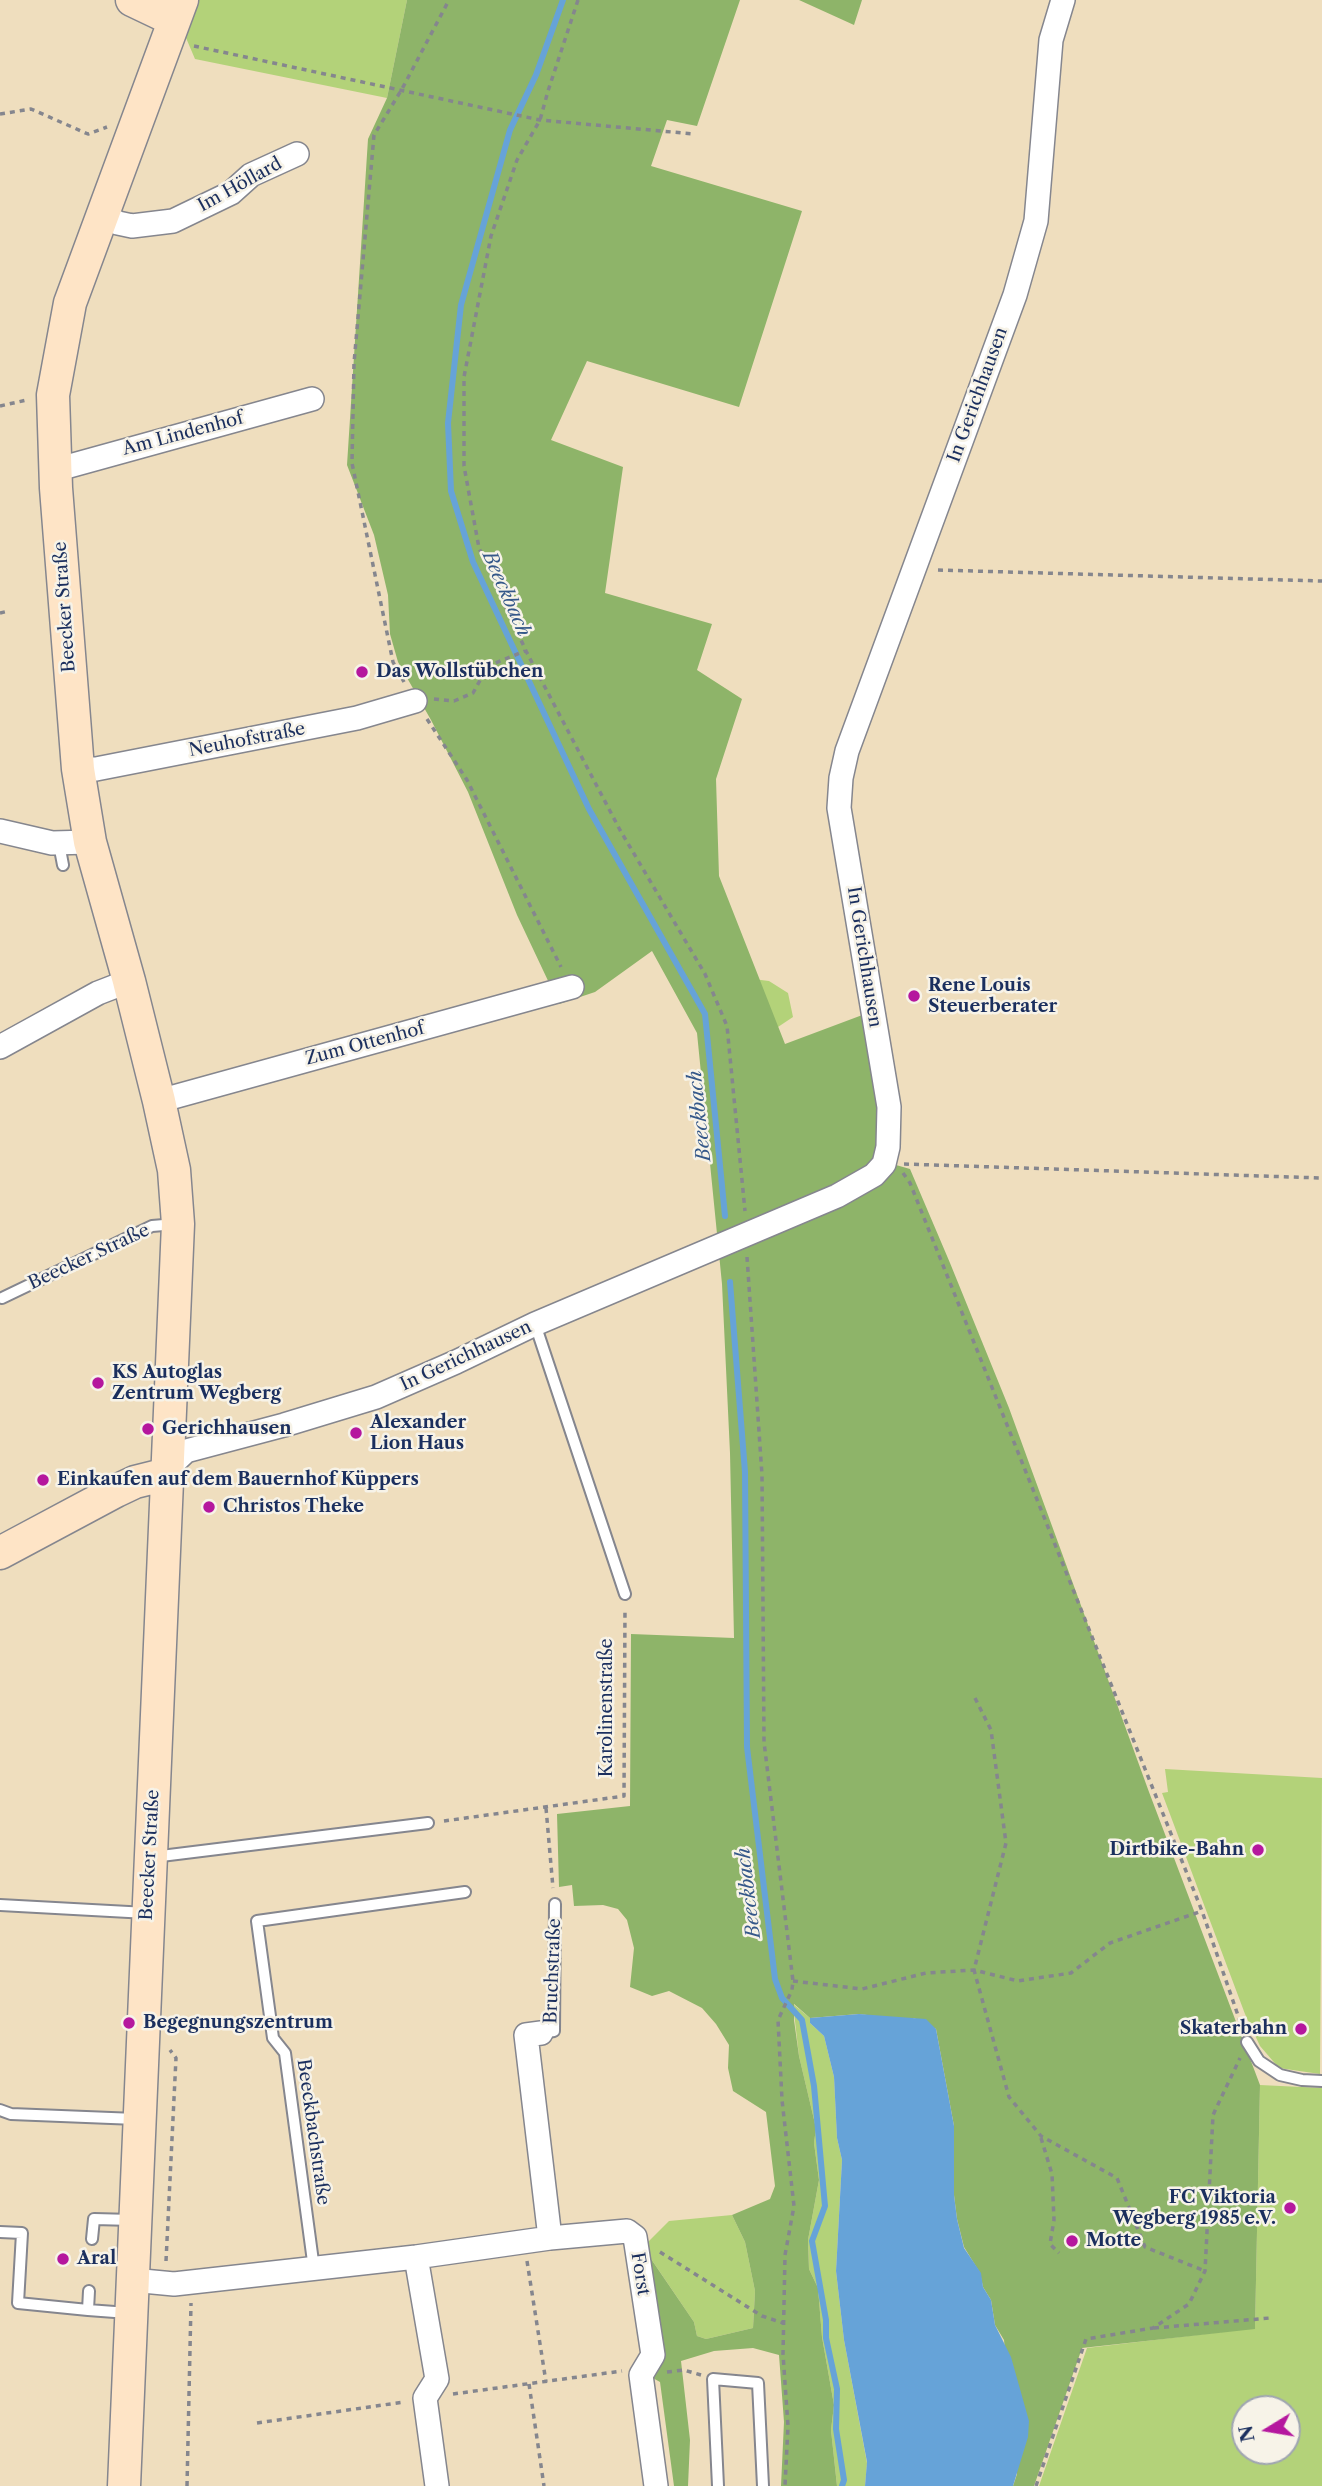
<!DOCTYPE html>
<meta charset="utf-8">
<style>
body{margin:0}
#map{position:relative;width:1322px;height:2486px;overflow:hidden;background:#efdebe;font-family:"Libre Caslon Text",serif}
canvas{display:block}
.north{position:absolute;left:1231px;top:2395px;width:70px;height:70px;box-sizing:border-box;background:#f7f3e8;border:2px solid #9fa5b1;border-radius:50%;rotate:259deg;font-size:19px;font-weight:700;line-height:28px;text-align:center;color:#1b2f5e}
.north::after{content:'';display:block;margin:auto;width:24px;height:32px;background:#b5179e;clip-path:polygon(50% 0,100% 100%,50% 72%,0 100%)}
</style>
<div id="map">
<canvas width="1322" height="2486"></canvas>
<div class="north">N</div>
</div>
<script>
const context = document.querySelector('canvas').getContext('2d');
context.lineJoin = 'round';
function fillPath(path, color) { context.fillStyle = color; context.fill(path, 'evenodd'); }
const toPath = rows => new Path2D(rows.map(r => 'M' + r).join(''));
function trace(path, color, width, dash) { context.strokeStyle = color; context.lineWidth = width; context.lineCap = dash ? 'butt' : 'round'; context.setLineDash(dash || []); context.stroke(path); }
function write(font, color, halo, rows, align = 'center') {
  context.font = font + ' "Libre Caslon Text",serif'; context.lineWidth = 5; context.setLineDash([]); context.textBaseline = 'middle'; context.strokeStyle = halo; context.fillStyle = color; for (const [text, x, y, turn = 0] of rows) {
    context.save(); context.translate(x, y); context.rotate((+turn || 0) * Math.PI / 180); context.textAlign = isNaN(turn) ? turn : align; if (halo) context.strokeText(text, 0, 0); context.fillText(text, 0, 0); context.restore();
  }
}
fillPath(toPath([
 [150,0,407,0,387,98,195,59,175,12],
 [753,979,769,981,788,993,793,1017,766,1035],
 [1165,1769,1322,1778,1320,2074,1279,2068,1260,2046,1245,2014,1162,1793,1168,1792],
 [793,2004,810,2018,810,2023,824,2036,834,2077,837,2138,842,2160,836,2271,844,2340,867,2463,865,2486,837,2486,831,2430,834,2405,822,2337,818,2288,809,2269,808,2240,819,2180,814,2143,816,2128,799,2056],
 [1260,2085,1322,2088,1322,2486,1039,2486,1087,2348,1255,2328],
 [1245,2409,1287,2409,1287,2451,1245,2451],
 [732,2215,745,2242,755,2291,753,2328,706,2339,697,2336,694,2322,643,2247,669,2221]
]), '#b3d279');
fillPath(toPath([
 [407,0,740,0,697,126,667,120,651,166,802,211,739,407,587,361,551,440,623,467,605,593,712,624,697,670,742,699,716,779,719,876,785,1044,865,1014,883,1119,875,1159,910,1169,950,1263,1009,1408,1149,1792,1260,2085,1255,2329,1082,2348,1034,2486,1013,2486,1017,2474,1004,2340,995,2325,991,2300,983,2287,980,2273,964,2247,957,2219,954,2195,954,2126,936,2029,914,2018,899,2019,859,2014,810,2018,794,2004,794,2020,799,2056,816,2128,814,2143,819,2180,808,2240,809,2269,818,2288,822,2337,834,2405,831,2430,837,2486,781,2486,784,2422,779,2355,753,2348,714,2351,681,2361,690,2440,688,2486,674,2486,660,2382,651,2377,647,2253,694,2322,697,2336,706,2339,753,2328,755,2291,745,2242,732,2215,770,2199,775,2186,766,2112,733,2091,728,2068,729,2045,716,2024,702,2008,669,1991,652,1996,630,1987,634,1948,627,1920,618,1909,603,1905,574,1906,572,1885,559,1887,557,1814,630,1806,631,1634,734,1638,730,1453,722,1284,697,1033,652,951,595,992,559,1004,517,915,468,792,431,720,398,662,390,634,388,595,374,535,347,465,368,139,387,98],
 [799,0,862,0,854,25]
]), '#8eb469');
fillPath(toPath([
 [859,2014,926,2019,936,2029,954,2126,954,2195,957,2219,964,2248,981,2273,983,2287,991,2300,995,2325,1011,2357,1029,2421,1028,2437,1013,2486,865,2486,867,2462,844,2340,836,2271,842,2160,837,2138,834,2077,824,2036,810,2023,810,2018]
]), '#66a3d8');
trace(toPath([
 [563,0,536,75,510,130,461,305,448,423,451,491,473,562,589,809,705,1014,725,1216],
 [730,1282,745,1472,747,1747,775,1979,782,1998,802,2020,814,2086,825,2206,812,2241,826,2320,826,2338,837,2389,836,2429,844,2480,842,2486]
]), '#66a3d8', 6);
const lane = toPath([
 [59,844,63,865],
 [2,1298,152,1226,176,1224],
 [535,1324,625,1594],
 [153,1857,428,1823],
 [0,1905,147,1913],
 [541,2033,554,2031,555,1904],
 [1247,2042,1259,2061,1280,2075,1302,2080,1322,2081],
 [0,2110,11,2114,136,2119],
 [0,2232,22,2233,18,2303,88,2310],
 [92,2239,94,2219,133,2220],
 [314,2269,285,2053,273,2038,257,1921,465,1892],
 [89,2291,88,2310,128,2313],
 [718,2486,713,2379,758,2383,763,2486]
]);
const street = toPath([
 [103,215,118,223,132,226,173,221,231,193,251,175,297,154],
 [55,470,312,399],
 [78,769,96,769,357,718,415,701],
 [0,831,52,843,90,842],
 [0,1047,98,993,129,981],
 [159,1101,572,987],
 [167,1469,186,1451,284,1425,376,1397,456,1362,535,1324,837,1196,874,1175,884,1164,888,1147,889,1107,839,808,841,778,847,751,1015,295,1036,221,1051,40,1063,0],
 [541,2033,526,2035,550,2238],
 [416,2257,437,2379,425,2398,437,2486],
 [132,2280,174,2284,416,2257,550,2238,627,2231,635,2237,653,2355,641,2375,656,2486]
]);
const secondary = toPath([
 [132,0,174,20],
 [0,1553,116,1491,135,1482,159,1476,167,1469],
 [124,2486,178,1224,174,1170,159,1101,129,981,90,842,78,769,56,488,53,395,70,303,182,0]
]);
trace(lane, '#85868e', 14);
trace(street, '#85868e', 26);
trace(secondary, '#85868e', 35);
trace(toPath([
 [578,0,548,91,540,120,517,160,491,236,464,377,464,466,479,548,526,651,620,830,705,974,727,1026,745,1211],
 [194,46,540,120,694,134],
 [0,114,31,109,88,134,107,127],
 [0,406,27,400],
 [938,570,1322,581],
 [0,613,9,611],
 [404,682,393,662,352,463,354,363,374,135,402,89,449,0],
 [434,699,454,701,473,693,488,666,525,651],
 [427,719,467,780,561,967],
 [904,1164,1322,1178],
 [903,1173,910,1183,1202,1911,1242,2027],
 [747,1257,762,1475,764,1742,793,1981,792,1990,778,2020,782,2100,794,2206,785,2255,783,2354,788,2426,785,2486],
 [975,1698,991,1730,1006,1843,974,1970,1009,2097,1041,2136,1117,2178,1145,2247,1205,2271],
 [546,1808,553,1888],
 [444,1821,624,1796,625,1608],
 [793,1981,862,1989,926,1973,974,1970,1018,1981,1071,1973,1110,1943,1202,1911],
 [1041,2138,1052,2174,1054,2220,1050,2244,1059,2253],
 [660,2252,762,2316,783,2323],
 [166,2261,176,2058,170,2050],
 [527,2261,546,2382],
 [1154,2328,1270,2318],
 [667,2372,684,2370,701,2375],
 [529,2384,544,2486],
 [453,2394,622,2371],
 [257,2423,404,2402],
 [187,2486,191,2303],
 [1036,2486,1086,2339,1153,2328,1189,2304,1205,2271,1213,2115,1240,2058]
]), '#85868e', 3.5, [5, 5]);
trace(lane, '#fff', 10);
trace(street, '#fff', 23);
trace(secondary, '#fee4c6', 32);
for (const [x, y, r, color] of [
 [362,672,7,"#b5179e"],
 [914,996,7,"#b5179e"],
 [98,1383,7,"#b5179e"],
 [148,1429,7,"#b5179e"],
 [356,1433,7,"#b5179e"],
 [43,1480,7,"#b5179e"],
 [209,1507,7,"#b5179e"],
 [1258,1850,7,"#b5179e"],
 [129,2023,7,"#b5179e"],
 [1301,2029,7,"#b5179e"],
 [1290,2208,7,"#b5179e"],
 [1072,2241,7,"#b5179e"],
 [63,2259,7,"#b5179e"]
]) { const dot = new Path2D(); dot.arc(x, y, r, 0, 2 * Math.PI); context.fillStyle = color; context.fill(dot); trace(dot, '#f7f3e8', 2.5); }
write('18px', '#1b2f5e', '#f7f3e8', [
 ["Im Höllard",240,185,-29],
 ["In Gerichhausen",978,395,-70],
 ["Am Lindenhof",183,434,-15],
 ["Beecker Straße",65,607,-94],
 ["Neuhofstraße",247,740,-11],
 ["In Gerichhausen",864,957,81],
 ["Zum Ottenhof",365,1044,-15],
 ["Beecker Straße",89,1257,-25],
 ["In Gerichhausen",466,1356,-25],
 ["Karolinenstraße",607,1708,-90],
 ["Beecker Straße",150,1855,-87],
 ["Bruchstraße",553,1971,-88],
 ["Beeckbachstraße",313,2132,82],
 ["Forst",640,2274,81]
]);
write('bold 18px', '#1b2f5e', '#f7f3e8', [
 ["Das Wollstübchen",376,672],
 ["Rene Louis",928,986],
 ["Steuerberater",928,1007],
 ["KS Autoglas",112,1373],
 ["Zentrum Wegberg",112,1394],
 ["Alexander",370,1423],
 ["Lion Haus",370,1444],
 ["Gerichhausen",162,1429],
 ["Einkaufen auf dem Bauernhof Küppers",57,1480],
 ["Christos Theke",223,1507],
 ["Dirtbike-Bahn",1244,1850,"right"],
 ["Begegnungszentrum",143,2023],
 ["Skaterbahn",1287,2029,"right"],
 ["FC Viktoria",1276,2198,"right"],
 ["Wegberg 1985 e.V.",1276,2219,"right"],
 ["Motte",1086,2241],
 ["Aral",77,2259]
], 'left');
write('italic 19px', '#355889', '#f7f3e8', [
 ["Beeckbach",506,594,66],
 ["Beeckbach",700,1116,-96],
 ["Beeckbach",749,1893,-97]
]);
</script>
